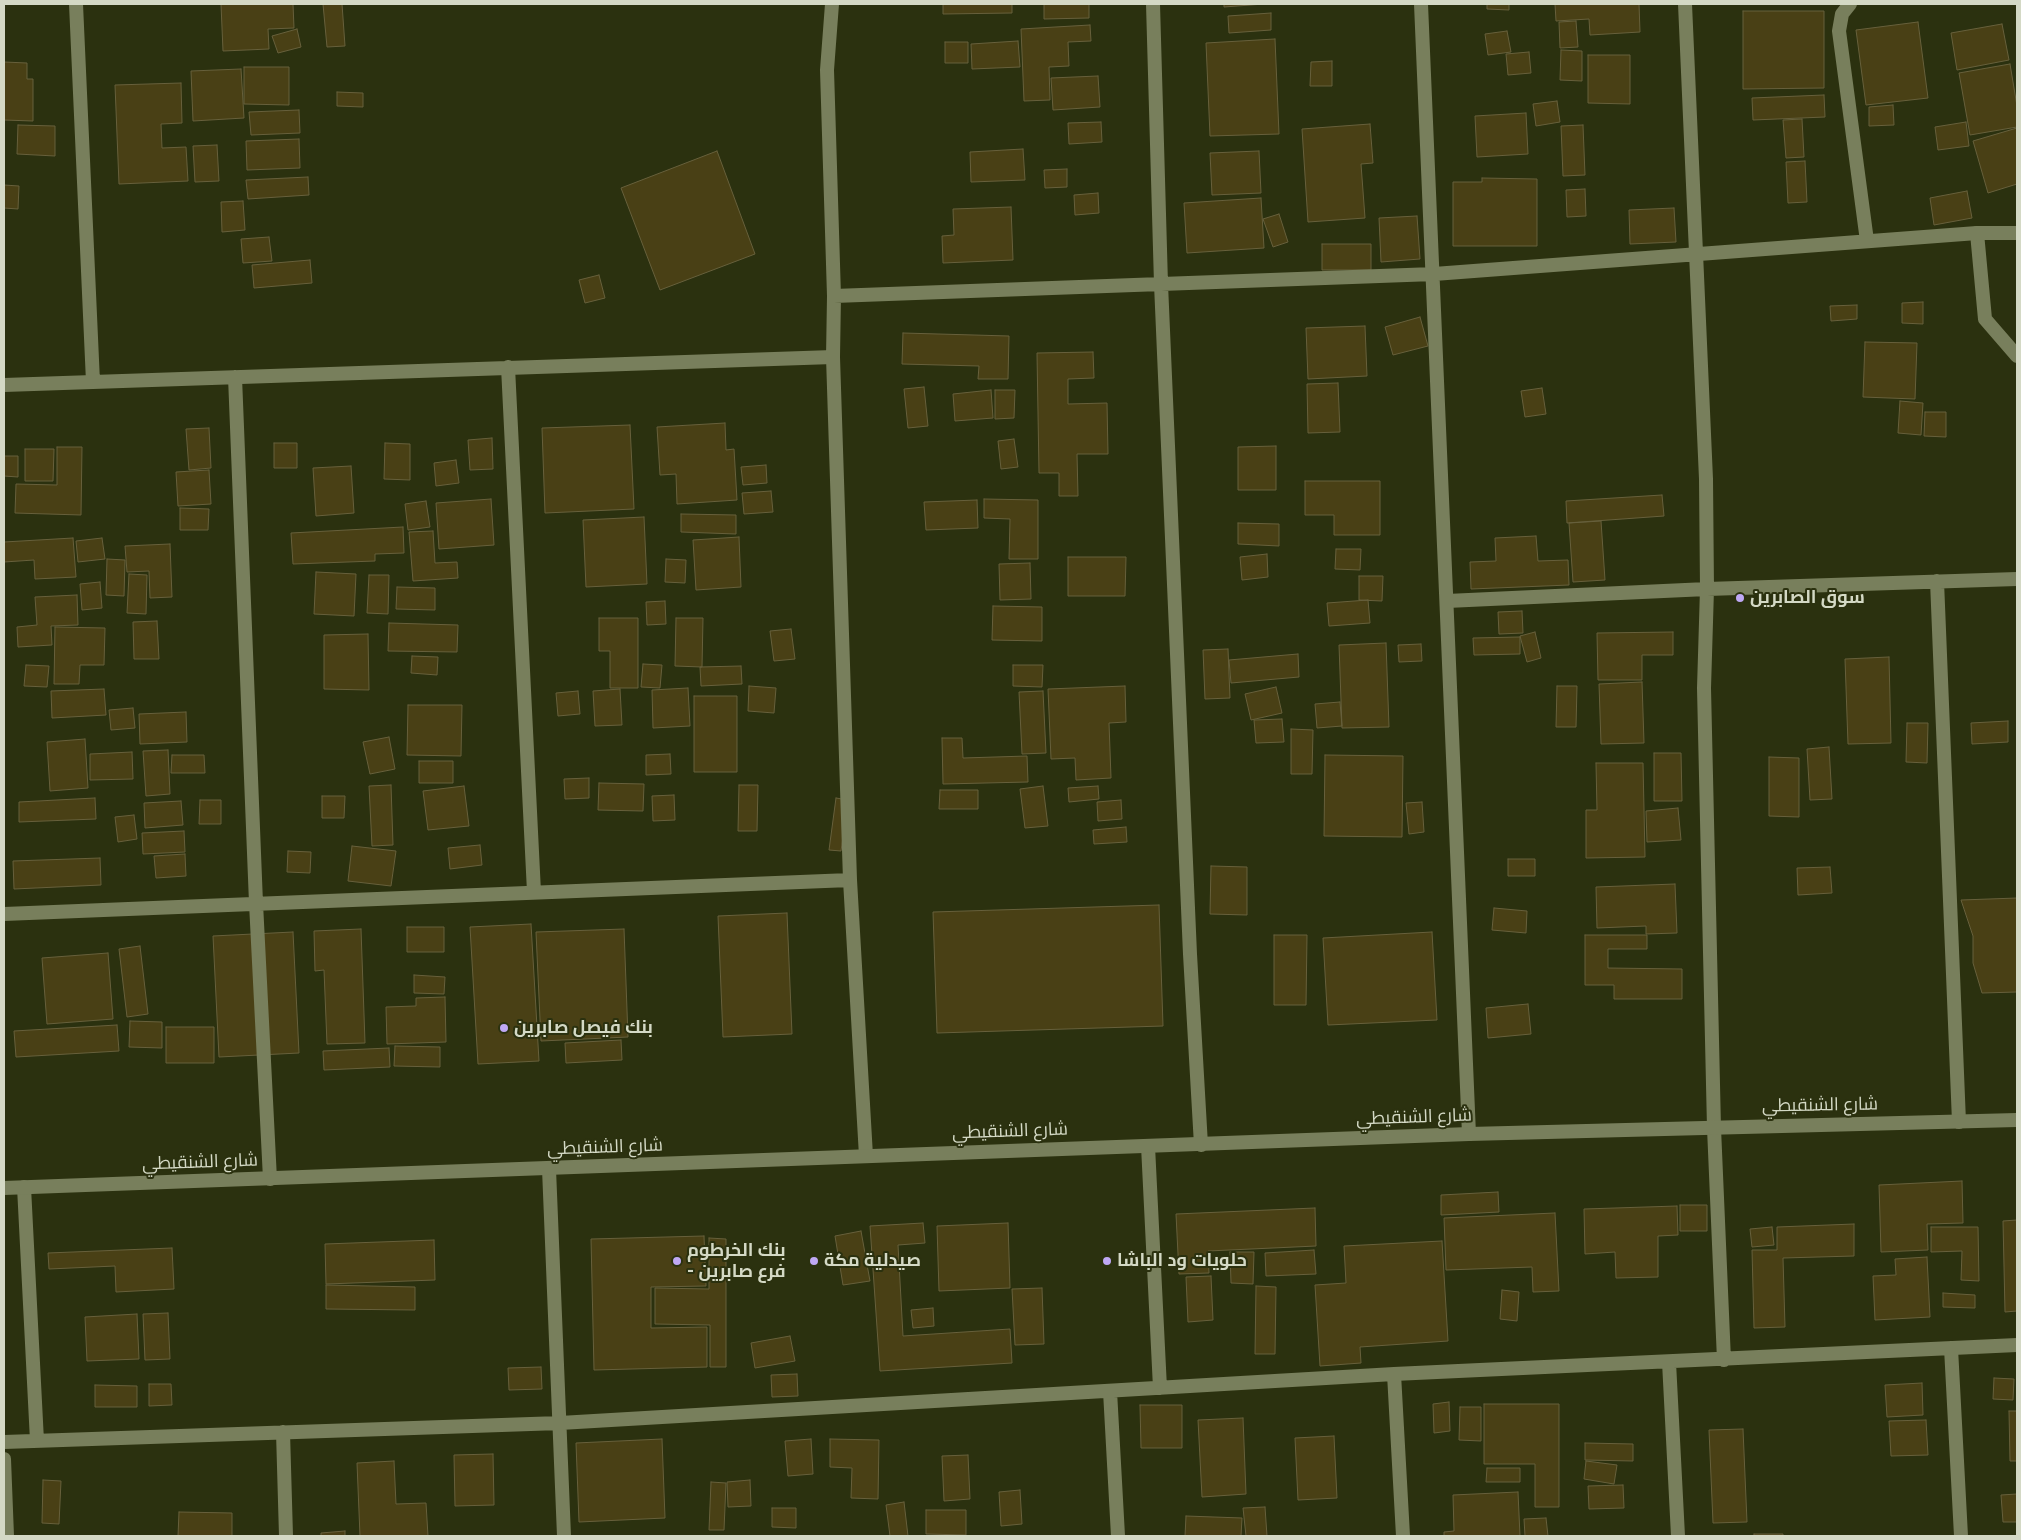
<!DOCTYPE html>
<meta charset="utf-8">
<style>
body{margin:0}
#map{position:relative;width:2021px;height:1540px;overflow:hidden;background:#2b310f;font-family:Roboto,sans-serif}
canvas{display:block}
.frame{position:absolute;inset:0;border:5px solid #d4d9c5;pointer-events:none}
</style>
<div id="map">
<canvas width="2021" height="1540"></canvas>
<div class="frame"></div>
</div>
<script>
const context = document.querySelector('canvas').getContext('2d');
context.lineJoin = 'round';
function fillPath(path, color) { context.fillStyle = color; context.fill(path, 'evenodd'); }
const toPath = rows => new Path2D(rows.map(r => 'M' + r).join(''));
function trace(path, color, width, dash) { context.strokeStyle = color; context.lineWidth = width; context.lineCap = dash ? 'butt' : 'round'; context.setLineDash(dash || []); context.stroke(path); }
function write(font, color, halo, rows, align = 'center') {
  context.font = font + ' Roboto,Cairo,sans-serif'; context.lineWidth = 4; context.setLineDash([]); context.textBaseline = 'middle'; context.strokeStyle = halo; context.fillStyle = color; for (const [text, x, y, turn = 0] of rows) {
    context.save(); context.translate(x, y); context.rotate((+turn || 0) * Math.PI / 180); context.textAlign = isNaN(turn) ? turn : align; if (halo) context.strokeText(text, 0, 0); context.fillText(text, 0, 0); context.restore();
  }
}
const building = toPath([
 [221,4,293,4,294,28,268,29,269,49,223,51,221,4],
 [323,4,342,4,345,46,327,47,323,4],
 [943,4,1012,4,1012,13,943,14,943,4],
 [1044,4,1089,4,1089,18,1044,19,1044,4],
 [1224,4,1264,4,1224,7,1224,4],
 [1487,4,1509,4,1509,10,1487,9,1487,4],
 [1555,4,1639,4,1640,32,1590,35,1589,19,1556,21,1555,4],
 [1743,11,1824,11,1824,88,1743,89,1743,11],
 [1271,13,1271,30,1229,33,1228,16,1271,13],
 [1576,21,1578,47,1560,48,1559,22,1576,21],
 [1918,22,1928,98,1866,105,1856,30,1918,22],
 [2002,24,2009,60,1957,70,1951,33,2002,24],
 [1090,25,1091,41,1068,42,1069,66,1049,67,1050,100,1024,101,1021,29,1090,25],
 [297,29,301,47,278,53,272,36,297,29],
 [1507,31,1511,52,1488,55,1485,34,1507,31],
 [1275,39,1279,134,1210,136,1206,43,1275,39],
 [1018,41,1020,67,972,69,971,44,1018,41],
 [945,42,968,42,968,63,945,63,945,42],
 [1561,50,1582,51,1582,81,1560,80,1561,50],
 [1529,52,1531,73,1508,75,1506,54,1529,52],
 [1588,55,1630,55,1630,104,1588,103,1588,55],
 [1332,61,1332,86,1310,86,1311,62,1332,61],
 [4,62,27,63,27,79,33,79,33,121,4,120,4,62],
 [2010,64,2017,106,2017,127,1970,135,1959,73,2010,64],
 [244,67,289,67,289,105,244,104,244,67],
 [241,69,244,118,193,121,191,71,241,69],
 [1098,76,1100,107,1053,110,1051,78,1098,76],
 [181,83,182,123,161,124,162,148,186,147,188,181,119,184,115,85,181,83],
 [337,92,363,93,363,107,337,106,337,92],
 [1824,95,1825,117,1753,120,1752,98,1824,95],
 [1557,101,1560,122,1536,126,1533,104,1557,101],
 [1893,105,1894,125,1869,126,1869,107,1893,105],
 [299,110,300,133,251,135,249,112,299,110],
 [1526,113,1528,154,1477,157,1475,116,1526,113],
 [1802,119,1804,157,1786,158,1783,120,1802,119],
 [1101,122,1102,142,1069,144,1068,123,1101,122],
 [1966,122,1969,146,1938,150,1935,127,1966,122],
 [1370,124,1373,163,1361,164,1365,218,1308,222,1302,129,1370,124],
 [18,125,55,126,55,156,17,154,18,125],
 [1583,125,1585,175,1563,176,1561,126,1583,125],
 [2017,128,2017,184,1988,193,1973,141,2017,128],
 [299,139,300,168,247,170,246,141,299,139],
 [217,145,219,181,195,182,193,146,217,145],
 [1023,149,1025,180,971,182,970,152,1023,149],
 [717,151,755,254,660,290,621,188,717,151],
 [1259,151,1261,193,1212,195,1210,153,1259,151],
 [1805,161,1807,202,1788,203,1786,162,1805,161],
 [1067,169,1067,187,1045,188,1044,170,1067,169],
 [308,177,309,195,248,199,246,180,308,177],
 [1482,178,1537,179,1537,246,1453,246,1453,182,1482,182,1482,178],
 [4,185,19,186,18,209,4,208,4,185],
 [1585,189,1586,216,1567,217,1566,190,1585,189],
 [1967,191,1972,218,1934,225,1930,198,1967,191],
 [1098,193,1099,213,1075,215,1074,195,1098,193],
 [1261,198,1264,248,1187,253,1184,203,1261,198],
 [243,201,245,230,222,232,221,202,243,201],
 [1011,207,1013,260,943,263,942,236,954,235,953,209,1011,207],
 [1674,208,1676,242,1630,244,1629,210,1674,208],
 [1279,214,1288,242,1273,247,1263,219,1279,214],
 [1417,216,1420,259,1381,262,1379,218,1417,216],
 [269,237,272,261,243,263,241,239,269,237],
 [1322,244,1371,244,1371,270,1322,270,1322,244],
 [310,260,312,283,254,288,252,265,310,260],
 [599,275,605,298,585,303,579,280,599,275],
 [1923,302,1923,324,1902,323,1902,303,1923,302],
 [1857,305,1857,319,1831,321,1830,306,1857,305],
 [1420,317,1428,346,1393,355,1385,327,1420,317],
 [1365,326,1367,376,1308,379,1306,328,1365,326],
 [903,333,1009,336,1008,379,978,379,979,366,902,364,903,333],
 [1865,342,1917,343,1915,399,1863,397,1865,342],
 [1093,352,1094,378,1068,379,1068,404,1107,403,1108,454,1077,454,1078,496,1059,496,1059,473,1039,473,1037,353,1093,352],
 [1338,383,1340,432,1308,433,1307,384,1338,383],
 [924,387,928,426,908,428,904,389,924,387],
 [1542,388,1546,414,1525,417,1521,391,1542,388],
 [991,390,993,418,955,421,953,394,991,390],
 [995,390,1015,390,1014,418,995,419,995,390],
 [1900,401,1923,403,1921,435,1898,433,1900,401],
 [1925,412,1946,412,1946,437,1924,436,1925,412],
 [725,423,726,450,734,449,737,500,677,504,676,474,660,475,657,427,725,423],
 [630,425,634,509,545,513,542,428,630,425],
 [209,428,211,468,189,470,186,429,209,428],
 [492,438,493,469,470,470,468,440,492,438],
 [1014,439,1018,467,1001,469,998,441,1014,439],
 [274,443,297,443,297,468,274,468,274,443],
 [385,443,410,444,410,480,384,479,385,443],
 [1276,446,1276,490,1238,490,1238,447,1276,446],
 [57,447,82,447,81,515,15,513,16,484,57,485,57,447],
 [25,449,54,449,53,481,25,481,25,449],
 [4,456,18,456,18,477,4,476,4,456],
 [456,460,459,483,436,486,434,463,456,460],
 [766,465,767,483,743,485,741,467,766,465],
 [351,466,354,513,316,516,313,468,351,466],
 [209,470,211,504,178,506,176,472,209,470],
 [1305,481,1380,481,1380,535,1334,535,1334,515,1305,515,1305,481],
 [771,491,773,512,744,514,742,493,771,491],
 [1662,495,1664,516,1567,523,1566,501,1662,495],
 [491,499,494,545,439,549,436,503,491,499],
 [984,499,1038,500,1038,559,1009,559,1010,519,984,518,984,499],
 [977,500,978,528,926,530,924,502,977,500],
 [426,501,430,527,408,530,405,504,426,501],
 [180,508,209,509,208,530,180,530,180,508],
 [681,514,736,515,736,534,681,532,681,514],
 [644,517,647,584,586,587,583,520,644,517],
 [1601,521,1605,580,1573,582,1569,523,1601,521],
 [1238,523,1279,524,1279,546,1238,544,1238,523],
 [403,527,404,553,375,554,375,561,293,564,291,533,403,527],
 [433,531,435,563,457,562,458,578,413,581,409,532,433,531],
 [1536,536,1538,561,1568,560,1569,585,1471,589,1470,562,1496,561,1495,538,1536,536],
 [739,537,741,587,696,590,693,540,739,537],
 [73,538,76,577,35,579,34,560,4,562,4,542,73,538],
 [102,538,105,559,78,562,76,541,102,538],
 [170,544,172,597,150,598,149,571,127,572,125,546,170,544],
 [1336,549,1361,549,1360,570,1335,569,1336,549],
 [1267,554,1268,577,1242,580,1240,557,1267,554],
 [1068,557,1126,557,1125,596,1068,596,1068,557],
 [107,559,125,560,124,596,106,595,107,559],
 [666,559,686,560,685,583,665,582,666,559],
 [1030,563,1031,599,1000,600,999,564,1030,563],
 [316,572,356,574,354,616,314,614,316,572],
 [129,574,147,575,146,614,127,613,129,574],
 [369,575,389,575,388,614,367,613,369,575],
 [1359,576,1383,576,1382,601,1359,600,1359,576],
 [100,582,102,608,82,610,80,584,100,582],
 [397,587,435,588,435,610,396,609,397,587],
 [77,595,78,625,51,626,52,645,18,647,17,627,37,625,35,597,77,595],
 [1368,600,1370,623,1329,626,1327,603,1368,600],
 [665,601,666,624,647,625,646,602,665,601],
 [993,606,1042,607,1042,641,992,640,993,606],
 [1522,611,1523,633,1499,634,1498,612,1522,611],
 [599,618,638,618,638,688,610,688,610,651,599,651,599,618],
 [676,618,703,618,702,667,675,666,676,618],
 [157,621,159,659,134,659,133,622,157,621],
 [389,623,458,625,457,652,388,651,389,623],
 [55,627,105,628,104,665,80,665,79,684,54,684,55,627],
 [791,629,795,659,774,661,770,631,791,629],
 [1535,632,1541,658,1527,662,1520,636,1535,632],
 [1673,632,1673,655,1642,655,1642,680,1598,680,1597,633,1673,632],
 [368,634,369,690,324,689,324,635,368,634],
 [1520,637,1520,654,1474,655,1473,638,1520,637],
 [1386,643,1389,727,1342,728,1339,645,1386,643],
 [1421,644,1422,661,1399,662,1398,645,1421,644],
 [1228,649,1230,698,1205,699,1203,650,1228,649],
 [1298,654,1299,677,1231,683,1229,660,1298,654],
 [412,656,438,657,437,675,411,673,412,656],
 [1889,657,1891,743,1848,744,1845,659,1889,657],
 [643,664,662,665,660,688,641,687,643,664],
 [26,665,49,666,47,687,24,686,26,665],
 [1013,665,1043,665,1042,687,1013,686,1013,665],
 [741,666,742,684,701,686,700,667,741,666],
 [1642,682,1644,743,1601,744,1599,684,1642,682],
 [749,686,776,688,774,713,748,711,749,686],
 [1125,686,1126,722,1109,723,1111,778,1076,780,1075,758,1051,759,1048,689,1125,686],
 [1557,686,1577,686,1576,727,1556,727,1557,686],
 [1276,687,1282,713,1251,720,1245,694,1276,687],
 [688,688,690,726,653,728,652,690,688,688],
 [104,689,106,715,52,718,51,691,104,689],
 [620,689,622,725,595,726,593,691,620,689],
 [578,691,580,714,558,716,556,693,578,691],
 [1043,691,1046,753,1022,754,1019,692,1043,691],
 [694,696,737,696,737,772,694,772,694,696],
 [1340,702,1342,726,1317,728,1315,704,1340,702],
 [408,705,462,705,461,756,407,755,408,705],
 [133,708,135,728,111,730,109,710,133,708],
 [186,712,187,742,140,744,139,714,186,712],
 [1282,719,1284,742,1256,743,1254,720,1282,719],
 [2008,721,2008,742,1972,744,1971,723,2008,721],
 [1907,723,1928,723,1927,763,1906,762,1907,723],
 [1291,729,1313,730,1312,774,1291,774,1291,729],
 [389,737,395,769,370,774,363,742,389,737],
 [942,738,962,738,963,758,1027,756,1028,782,943,784,942,738],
 [85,739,88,788,50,791,47,742,85,739],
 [1829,747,1832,799,1810,800,1807,749,1829,747],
 [168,750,170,794,146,796,143,751,168,750],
 [132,752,133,779,90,780,90,754,132,752],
 [1654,753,1681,753,1682,801,1654,801,1654,753],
 [670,754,671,774,646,775,646,755,670,754],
 [172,755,204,755,205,773,171,773,172,755],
 [1325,755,1403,756,1402,837,1324,836,1325,755],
 [1769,757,1799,758,1799,817,1769,816,1769,757],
 [419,761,453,761,453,783,419,783,419,761],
 [1596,763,1643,763,1645,857,1586,858,1586,810,1597,810,1596,763],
 [589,778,589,798,565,799,564,779,589,778],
 [599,783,644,784,643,811,598,810,599,783],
 [391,785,393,845,372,846,369,786,391,785],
 [739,785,758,785,757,831,738,831,739,785],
 [464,786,469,826,428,830,423,791,464,786],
 [1043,786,1048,826,1025,828,1020,789,1043,786],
 [1098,786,1099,799,1069,802,1068,788,1098,786],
 [940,790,978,790,978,809,939,809,940,790],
 [674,795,675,820,653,821,652,796,674,795],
 [322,796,345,796,344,818,322,818,322,796],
 [95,798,96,819,19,822,19,802,95,798],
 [836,798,848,800,841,851,829,850,836,798],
 [200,800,221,800,221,824,199,824,200,800],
 [1121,800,1122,819,1098,821,1097,802,1121,800],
 [181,801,183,825,145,828,144,803,181,801],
 [1422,802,1424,832,1409,834,1406,803,1422,802],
 [1678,808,1681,840,1647,842,1646,811,1678,808],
 [134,815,137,839,118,842,115,817,134,815],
 [1126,827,1127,842,1094,844,1093,830,1126,827],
 [184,831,185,852,143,854,142,833,184,831],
 [480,845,482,865,450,869,448,848,480,845],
 [352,846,396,851,391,886,348,881,352,846],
 [288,851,311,852,310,873,287,872,288,851],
 [185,854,186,876,156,878,154,856,185,854],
 [100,858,101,885,14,889,13,861,100,858],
 [1508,859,1535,859,1535,876,1508,876,1508,859],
 [1211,866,1247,867,1247,915,1210,914,1211,866],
 [1830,867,1832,893,1798,895,1797,868,1830,867],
 [1675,884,1677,933,1646,934,1646,926,1597,928,1596,887,1675,884],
 [2017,898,2017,992,1982,993,1973,963,1973,936,1961,900,2017,898],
 [1159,905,1163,1026,937,1033,933,912,1159,905],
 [1494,908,1527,911,1526,933,1492,930,1494,908],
 [787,913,792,1034,723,1037,718,916,787,913],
 [531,924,539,1061,478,1064,470,927,531,924],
 [407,927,444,927,444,952,407,952,407,927],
 [361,929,365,1043,327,1044,324,970,315,971,314,931,361,929],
 [624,929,628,1037,541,1041,536,932,624,929],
 [293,932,299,1053,219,1057,213,936,293,932],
 [1432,932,1437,1020,1328,1025,1323,938,1432,932],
 [1274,935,1307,935,1306,1005,1274,1005,1274,935],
 [1585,935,1647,935,1647,949,1608,949,1608,968,1682,969,1682,999,1614,999,1614,985,1585,985,1585,935],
 [140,946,148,1014,127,1017,119,949,140,946],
 [108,953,113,1019,47,1024,42,958,108,953],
 [414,975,445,977,444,994,414,993,414,975],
 [445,997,446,1042,387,1044,386,1007,416,1006,416,998,445,997],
 [1528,1004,1531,1034,1488,1038,1486,1008,1528,1004],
 [130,1021,162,1022,162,1048,129,1047,130,1021],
 [117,1025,119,1051,16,1057,14,1031,117,1025],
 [166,1027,214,1027,214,1063,166,1063,166,1027],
 [621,1040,622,1060,566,1063,565,1043,621,1040],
 [395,1046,440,1047,440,1067,394,1066,395,1046],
 [389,1048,390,1067,324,1070,323,1051,389,1048],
 [1962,1181,1963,1223,1927,1224,1928,1250,1881,1252,1879,1185,1962,1181],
 [1498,1192,1499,1212,1441,1215,1441,1195,1498,1192],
 [1680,1205,1707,1205,1707,1231,1680,1231,1680,1205],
 [1677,1206,1678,1235,1658,1236,1658,1277,1616,1278,1615,1252,1585,1254,1584,1209,1677,1206],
 [1315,1208,1316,1246,1208,1251,1209,1273,1179,1274,1176,1214,1315,1208],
 [1555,1213,1559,1291,1533,1292,1532,1267,1446,1270,1444,1218,1555,1213],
 [2017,1220,2017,1311,2005,1312,2003,1221,2017,1220],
 [923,1223,925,1243,898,1245,903,1336,1010,1329,1012,1363,880,1371,870,1226,923,1223],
 [1008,1223,1010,1288,939,1291,937,1226,1008,1223],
 [1854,1224,1854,1256,1783,1258,1785,1327,1754,1328,1752,1250,1777,1250,1777,1227,1854,1224],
 [1772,1227,1774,1245,1752,1247,1750,1229,1772,1227],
 [1931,1227,1978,1227,1979,1281,1961,1280,1962,1251,1931,1252,1931,1227],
 [861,1231,870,1281,843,1285,835,1236,861,1231],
 [704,1236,706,1286,651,1287,651,1328,707,1327,707,1367,594,1370,591,1239,704,1236],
 [709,1238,726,1239,726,1367,710,1367,710,1325,655,1324,655,1288,709,1289,709,1238],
 [434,1240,435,1280,326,1284,325,1244,434,1240],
 [1442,1241,1448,1341,1360,1347,1361,1363,1320,1366,1315,1285,1346,1283,1344,1246,1442,1241],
 [172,1248,174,1289,116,1292,115,1266,49,1269,48,1253,172,1248],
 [1314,1250,1316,1274,1266,1276,1265,1253,1314,1250],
 [1230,1252,1254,1252,1253,1284,1231,1283,1230,1252],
 [1927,1257,1930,1317,1875,1320,1873,1276,1896,1275,1895,1259,1927,1257],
 [1211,1276,1213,1320,1188,1322,1186,1277,1211,1276],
 [326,1285,415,1287,415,1310,326,1309,326,1285],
 [1256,1286,1276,1287,1275,1354,1255,1354,1256,1286],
 [1042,1288,1044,1344,1015,1345,1012,1289,1042,1288],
 [1502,1290,1519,1292,1517,1321,1500,1319,1502,1290],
 [1943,1293,1975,1295,1975,1308,1943,1307,1943,1293],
 [933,1308,934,1326,913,1328,911,1310,933,1308],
 [168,1313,170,1359,145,1360,143,1314,168,1313],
 [137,1314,139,1359,87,1361,85,1317,137,1314],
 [790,1336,795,1361,755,1368,751,1343,790,1336],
 [541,1367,542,1389,509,1390,508,1368,541,1367],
 [797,1374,798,1396,772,1397,771,1375,797,1374],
 [1994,1378,2014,1379,2013,1400,1993,1399,1994,1378],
 [1922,1383,1923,1415,1887,1417,1885,1385,1922,1383],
 [149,1384,171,1384,172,1405,149,1406,149,1384],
 [95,1385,137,1386,137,1407,95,1407,95,1385],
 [1449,1402,1450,1431,1434,1433,1433,1404,1449,1402],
 [1484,1404,1559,1404,1559,1507,1535,1507,1535,1464,1484,1464,1484,1404],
 [1140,1405,1182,1405,1182,1448,1141,1448,1140,1405],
 [1460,1407,1481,1407,1481,1441,1459,1440,1460,1407],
 [2009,1411,2017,1411,2017,1461,2010,1461,2009,1411],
 [1243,1418,1246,1494,1202,1497,1198,1420,1243,1418],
 [1926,1420,1928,1455,1891,1456,1889,1421,1926,1420],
 [1743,1429,1747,1522,1713,1523,1709,1430,1743,1429],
 [1334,1436,1337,1498,1298,1500,1295,1438,1334,1436],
 [662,1439,665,1518,579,1522,576,1443,662,1439],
 [811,1439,813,1474,788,1476,785,1441,811,1439],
 [830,1439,879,1440,878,1499,851,1498,852,1468,830,1467,830,1439],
 [1585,1443,1633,1444,1633,1461,1585,1460,1585,1443],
 [493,1454,494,1505,455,1506,454,1455,493,1454],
 [968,1455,970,1499,944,1501,942,1456,968,1455],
 [394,1461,396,1504,426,1503,428,1536,360,1536,357,1463,394,1461],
 [1586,1461,1617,1465,1614,1484,1584,1479,1586,1461],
 [1487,1468,1520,1468,1520,1482,1486,1482,1487,1468],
 [43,1480,61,1481,59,1524,42,1523,43,1480],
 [750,1480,751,1506,728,1507,727,1482,750,1480],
 [711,1482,726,1483,724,1530,709,1530,711,1482],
 [1623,1485,1624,1508,1589,1509,1588,1486,1623,1485],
 [1020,1490,1022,1524,1001,1526,999,1492,1020,1490],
 [1518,1492,1520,1536,1444,1536,1444,1532,1454,1531,1453,1495,1518,1492],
 [2017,1494,2017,1522,2003,1522,2001,1495,2017,1494],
 [904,1502,908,1536,890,1536,886,1505,904,1502],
 [1265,1507,1267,1536,1246,1536,1243,1508,1265,1507],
 [772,1508,796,1508,796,1528,772,1527,772,1508],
 [926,1510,966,1510,966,1535,926,1534,926,1510],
 [179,1512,232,1513,232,1536,178,1536,179,1512],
 [1186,1516,1242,1518,1241,1536,1185,1536,1186,1516],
 [1546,1518,1548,1536,1525,1536,1524,1519,1546,1518],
 [345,1531,345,1536,321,1536,321,1533,345,1531],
 [1754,1534,1783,1534,1783,1536,1754,1536,1754,1534]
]);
fillPath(building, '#494015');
trace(building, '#67603c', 1);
trace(toPath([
 [1977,233,1985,319,2017,356]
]), '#787f5c', 14);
trace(toPath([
 [76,4,93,382],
 [832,4,827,70,834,296,833,357,850,880,866,1156],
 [1153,4,1161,284,1190,954,1201,1145],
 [1421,4,1469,1134],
 [1685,4,1706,479,1707,589,1704,688,1714,1128,1724,1360],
 [1850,4,1842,14,1839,31,1867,241],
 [834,296,1434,274,1977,233,2017,233],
 [508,367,534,892],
 [235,377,256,903,270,1179],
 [4,385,833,357],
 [1937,581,1959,1122],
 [1447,601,1707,589,2017,579],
 [4,914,850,880],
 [1148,1146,1160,1388],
 [549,1169,564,1536],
 [24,1187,37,1441],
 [1951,1348,1961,1536],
 [1669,1362,1678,1536],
 [1394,1374,1403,1536],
 [1110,1391,1118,1536],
 [283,1432,286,1536],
 [4,1442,560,1423,1394,1374,2017,1345],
 [4,1459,7,1536]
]), '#787f5c', 14);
trace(toPath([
 [4,1188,1469,1134,2017,1120]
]), '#787f5c', 14);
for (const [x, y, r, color] of [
 [1740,598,5,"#bfa8f4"],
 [504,1028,5,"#bfa8f4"],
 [677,1261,5,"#bfa8f4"],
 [814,1261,5,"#bfa8f4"],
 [1107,1261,5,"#bfa8f4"]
]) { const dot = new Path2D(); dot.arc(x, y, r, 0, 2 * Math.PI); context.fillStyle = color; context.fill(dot); trace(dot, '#2b310f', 2); }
write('bold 18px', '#d4d9c5', '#2b310f', [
 ["سوق الصابرين",1750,598],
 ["بنك فيصل صابرين",514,1028],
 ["بنك الخرطوم",687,1251],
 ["- فرع صابرين",687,1272],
 ["صيدلية مكة",824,1261],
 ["حلويات ود الباشا",1117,1261]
], 'left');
write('18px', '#d4d9c5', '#2b310f', [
 ["شارع الشنقيطي",1820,1106,-1],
 ["شارع الشنقيطي",1414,1118,-2],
 ["شارع الشنقيطي",1010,1132,-2],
 ["شارع الشنقيطي",605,1148,-2],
 ["شارع الشنقيطي",200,1163,-2]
]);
</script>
